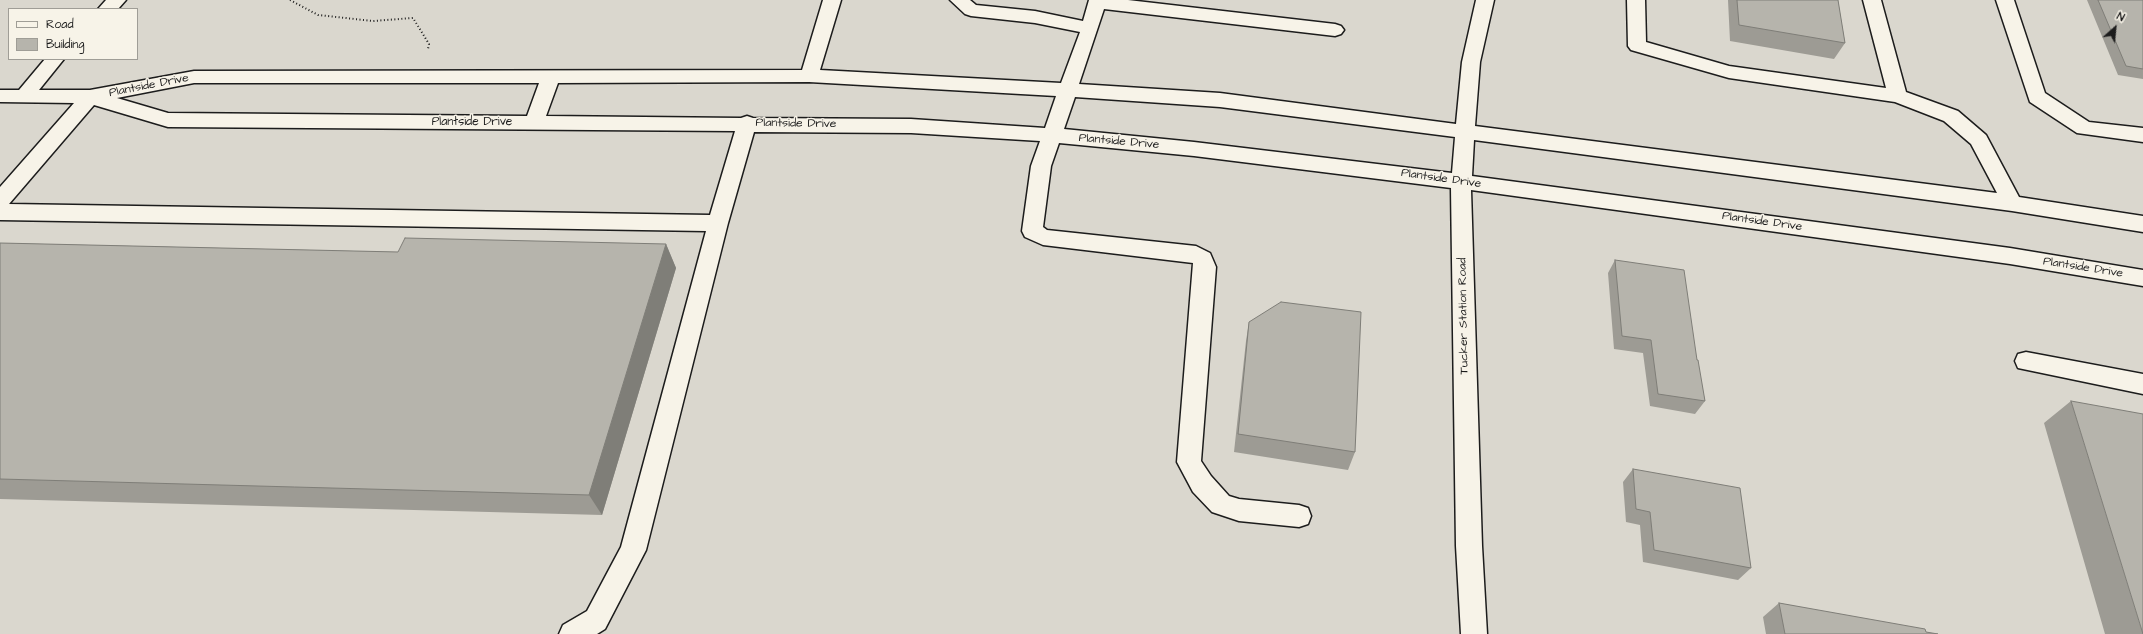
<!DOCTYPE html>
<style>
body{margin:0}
#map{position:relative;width:2143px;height:634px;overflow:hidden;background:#eae6dc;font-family:"Architects Daughter",sans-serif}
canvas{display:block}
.legend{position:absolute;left:8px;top:8px;width:130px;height:52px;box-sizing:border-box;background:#f7f3e8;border:1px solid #9f9d96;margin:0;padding:5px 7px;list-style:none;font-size:12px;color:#1c1c1c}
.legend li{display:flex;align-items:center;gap:8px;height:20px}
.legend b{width:20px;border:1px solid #9f9d96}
.north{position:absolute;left:2095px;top:8px;width:40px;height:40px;-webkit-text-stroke:3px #f7f3e8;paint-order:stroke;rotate:27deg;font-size:11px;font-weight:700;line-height:16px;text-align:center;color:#1c1c1c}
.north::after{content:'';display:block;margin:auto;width:14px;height:18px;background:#1c1c1c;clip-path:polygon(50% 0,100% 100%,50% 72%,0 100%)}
</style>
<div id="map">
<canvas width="2143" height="634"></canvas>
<ul class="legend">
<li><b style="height:5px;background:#f7f3e8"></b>Road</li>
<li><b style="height:11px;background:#b6b4ac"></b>Building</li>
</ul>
<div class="north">N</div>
</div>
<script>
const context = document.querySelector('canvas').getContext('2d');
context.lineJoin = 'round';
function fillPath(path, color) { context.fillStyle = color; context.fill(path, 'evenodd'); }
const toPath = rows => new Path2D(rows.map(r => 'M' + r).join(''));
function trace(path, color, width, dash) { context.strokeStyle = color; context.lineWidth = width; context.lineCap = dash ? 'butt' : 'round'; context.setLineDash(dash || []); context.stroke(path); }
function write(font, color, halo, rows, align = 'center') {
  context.font = font + ' "Architects Daughter",sans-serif'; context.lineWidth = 3; context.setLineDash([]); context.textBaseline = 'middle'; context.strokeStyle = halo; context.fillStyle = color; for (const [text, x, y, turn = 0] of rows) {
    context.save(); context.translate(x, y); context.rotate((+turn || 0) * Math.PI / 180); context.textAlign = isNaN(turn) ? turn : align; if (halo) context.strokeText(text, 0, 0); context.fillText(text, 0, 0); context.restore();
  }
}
fillPath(toPath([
 [0,0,2143,0,2143,634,0,634],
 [9,9,137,9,137,59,9,59]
]), '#dad7ce');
const minor = toPath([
 [106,0,126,0,118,9,98,9,106,0],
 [823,0,841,0,820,70,1061,83,1080,32,1035,23,971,16,965,14,950,0,970,0,976,5,1035,11,1083,21,1089,0,1128,0,1335,24,1341,26,1344,30,1341,34,1335,36,1104,9,1079,84,1220,93,1456,124,1462,62,1476,0,1494,0,1480,62,1475,126,1997,193,1971,144,1944,121,1895,102,1729,78,1631,50,1628,46,1627,0,1645,0,1646,42,1729,66,1886,88,1863,0,1881,0,1906,92,1958,111,1986,135,2019,197,2143,216,2143,232,2012,211,1474,140,1472,176,2010,248,2143,270,2143,286,2010,264,1471,190,1482,546,1487,634,1461,634,1456,546,1451,188,1194,156,1059,143,1051,166,1043,227,1047,230,1196,246,1210,253,1216,267,1201,461,1211,476,1229,496,1239,499,1299,505,1308,508,1311,516,1308,524,1299,527,1239,521,1212,512,1193,492,1177,462,1193,263,1043,245,1025,237,1022,231,1031,166,1040,141,911,133,754,132,728,223,646,550,605,629,597,634,559,634,563,625,587,611,621,547,706,231,0,220,0,187,74,103,0,102,0,90,19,90,45,59,64,59,39,90,90,90,194,71,802,70,823,0],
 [809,82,1056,96,1045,128,911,119,753,118,747,116,741,118,546,116,558,83,809,82],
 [194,83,539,83,527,116,168,113,117,98,194,83],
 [1075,97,1220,107,1455,137,1452,173,1194,142,1064,129,1075,97],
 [94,105,168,127,735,131,710,215,9,204,94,105],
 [1996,0,2014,0,2045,93,2089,122,2143,128,2143,142,2077,133,2030,102,1996,0],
 [2026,352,2143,374,2143,394,2018,368,2015,361,2018,354,2026,352]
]);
trace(minor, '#1c1c1c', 3);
trace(toPath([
 [290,0,318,15,373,21,413,18,429,44,428,49]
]), '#1c1c1c', 2, [1, 2.5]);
fillPath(minor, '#f7f3e8');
fillPath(toPath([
 [1728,0,1838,0,1845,43,1834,59,1730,41],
 [2087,0,2143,0,2143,79,2118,75],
 [0,243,398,252,666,244,676,268,602,515,0,499],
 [1615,260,1697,360,1705,401,1695,414,1650,406,1643,353,1614,349,1608,273],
 [1249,322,1355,452,1348,470,1234,452,1246,341],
 [2071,401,2143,634,2105,634,2044,423],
 [1633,469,1751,568,1738,580,1643,562,1640,525,1626,522,1623,482],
 [1779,603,1926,632,1938,634,1766,634,1763,617]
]), '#9d9b94');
fillPath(toPath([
 [666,244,676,268,602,515,589,495]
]), '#7f7e78');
const building = toPath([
 [1737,0,1838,0,1845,43,1739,25,1737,0],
 [2098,0,2143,0,2143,69,2126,66,2098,0],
 [405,238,666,244,589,495,0,479,0,243,398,252,405,238],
 [1615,260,1684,270,1697,360,1698,360,1705,401,1658,394,1651,340,1622,336,1615,260],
 [1281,302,1361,312,1355,452,1238,434,1249,322,1281,302],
 [2071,401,2143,414,2143,634,2071,401],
 [1633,469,1740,488,1751,568,1654,550,1650,512,1636,509,1633,469],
 [1779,603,1925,629,1926,632,1938,634,1785,634,1779,603]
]);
fillPath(building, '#b6b4ac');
trace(building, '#7f7e78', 1);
write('12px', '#1c1c1c', '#f7f3e8', [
 ["Plantside Drive",149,86,-11],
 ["Plantside Drive",472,122],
 ["Plantside Drive",796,124,1],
 ["Plantside Drive",1119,142,5],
 ["Plantside Drive",1441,179,8],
 ["Plantside Drive",1762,222,8],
 ["Plantside Drive",2083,268,9],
 ["Tucker Station Road",1464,316,-91]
]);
</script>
